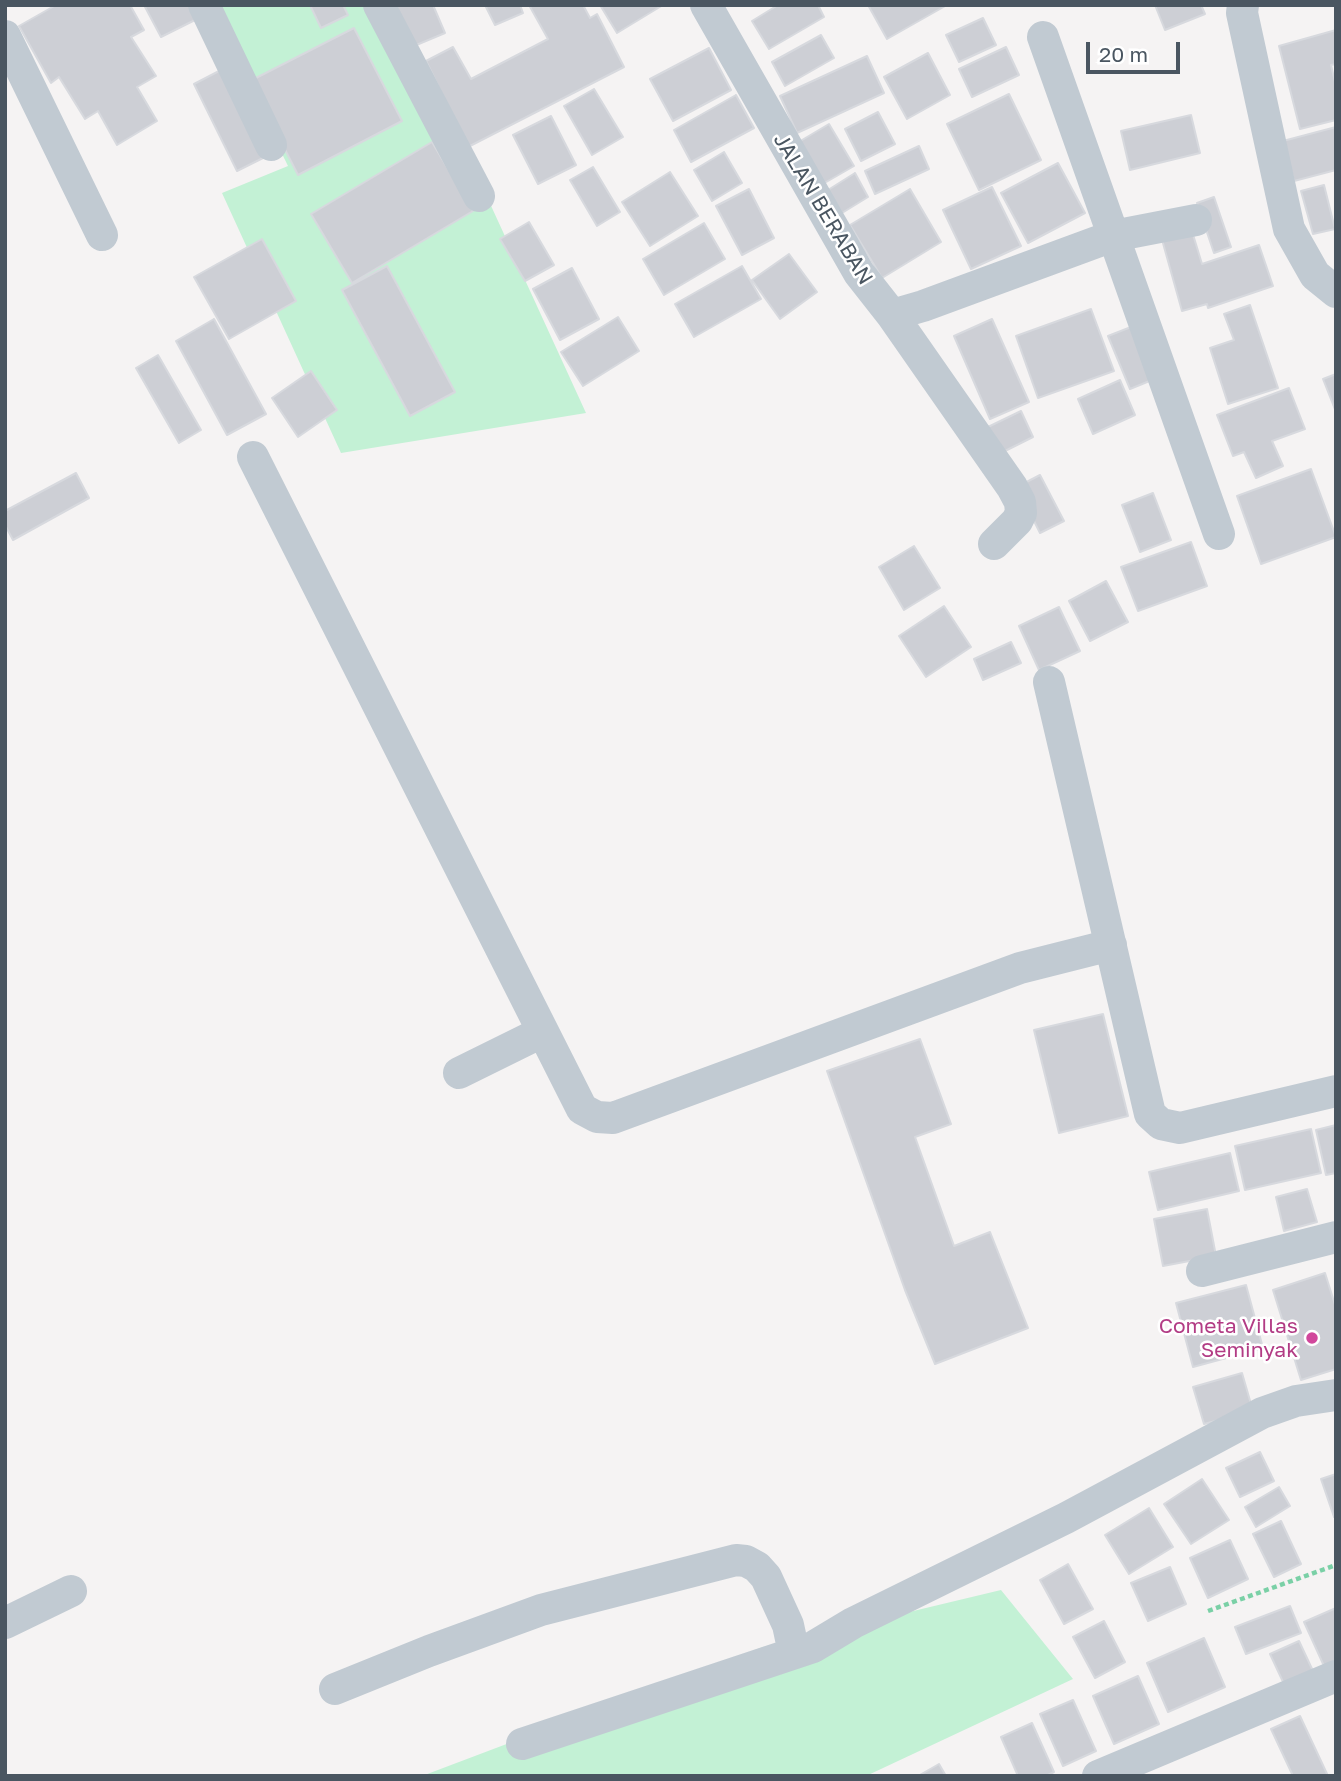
<!DOCTYPE html>
<style>
body{margin:0}
#map{position:relative;width:1341px;height:1781px;overflow:hidden;background:#f5f3f3;font-family:"Golos Text",sans-serif}
canvas{display:block}
.frame{position:absolute;inset:0;border:7px solid #4a5661;pointer-events:none}
.scale{position:absolute;left:1086px;top:42px;width:94px;height:32px;box-sizing:border-box;border:4px solid #4a5661;border-top:0;padding-left:9px;font-size:21px;line-height:24px;white-space:nowrap;color:#4a5661;-webkit-text-stroke:5px #fff;paint-order:stroke}
</style>
<div id="map">
<canvas width="1341" height="1781"></canvas>
<div class="frame"></div>
<div class="scale">20 m</div>
</div>
<script>
const context = document.querySelector('canvas').getContext('2d');
context.lineJoin = 'round';
function fillPath(path, color) { context.fillStyle = color; context.fill(path, 'evenodd'); }
const toPath = rows => new Path2D(rows.map(r => 'M' + r).join(''));
function trace(path, color, width, dash) { context.strokeStyle = color; context.lineWidth = width; context.lineCap = dash ? 'butt' : 'round'; context.setLineDash(dash || []); context.stroke(path); }
function write(font, color, halo, rows, align = 'center') {
  context.font = font + ' "Golos Text",sans-serif'; context.lineWidth = 5; context.setLineDash([]); context.textBaseline = 'middle'; context.strokeStyle = halo; context.fillStyle = color; for (const [text, x, y, turn = 0] of rows) {
    context.save(); context.translate(x, y); context.rotate((+turn || 0) * Math.PI / 180); context.textAlign = isNaN(turn) ? turn : align; if (halo) context.strokeText(text, 0, 0); context.fillText(text, 0, 0); context.restore();
  }
}
fillPath(toPath([
 [209,5,370,5,476,173,586,413,341,453,222,193,288,166],
 [1001,1590,1073,1679,866,1776,422,1776,763,1647]
]), '#c3f1d5');
const building = toPath([
 [56,5,130,5,144,30,131,37,156,76,137,87,157,121,117,145,98,111,85,119,59,77,51,83,19,26,56,5],
 [144,5,197,5,203,16,161,37,144,5],
 [310,5,343,5,348,15,321,28,310,5],
 [396,5,433,5,445,33,414,46,396,5],
 [485,5,520,5,523,13,495,25,485,5],
 [529,5,583,5,590,18,597,14,624,67,468,147,426,61,453,47,471,79,548,39,529,5],
 [600,5,663,5,617,33,600,5],
 [778,5,818,5,824,17,769,49,752,21,778,5],
 [868,5,947,5,887,39,868,5],
 [1155,5,1201,5,1205,14,1165,30,1155,5],
 [983,18,996,45,959,62,946,35,983,18],
 [354,28,402,121,298,175,250,81,354,28],
 [1336,30,1336,64,1331,65,1336,86,1336,120,1300,129,1279,46,1336,30],
 [821,35,834,58,785,86,772,62,821,35],
 [1006,47,1019,75,972,97,959,69,1006,47],
 [709,48,731,90,673,121,650,79,709,48],
 [928,53,950,95,907,119,884,77,928,53],
 [867,56,884,93,797,133,780,96,867,56],
 [221,70,265,157,237,171,194,84,221,70],
 [594,89,623,137,592,155,564,106,594,89],
 [1009,94,1041,160,979,190,947,124,1009,94],
 [736,95,754,128,691,162,674,130,736,95],
 [878,112,895,144,861,161,845,129,878,112],
 [1191,115,1200,153,1130,170,1121,131,1191,115],
 [551,116,576,165,538,184,513,135,551,116],
 [829,124,854,166,821,185,797,143,829,124],
 [1336,127,1336,170,1294,181,1283,141,1336,127],
 [432,142,473,211,352,283,311,214,432,142],
 [919,146,929,169,875,194,865,171,919,146],
 [724,152,742,183,712,201,694,170,724,152],
 [1058,163,1085,213,1028,243,1001,193,1058,163],
 [593,167,620,212,597,226,570,180,593,167],
 [670,172,698,216,650,246,622,202,670,172],
 [855,173,868,197,842,213,828,190,855,173],
 [1324,185,1335,229,1313,234,1301,191,1324,185],
 [992,187,1021,246,971,269,943,210,992,187],
 [749,189,774,238,742,255,716,206,749,189],
 [910,189,941,242,882,278,850,225,910,189],
 [1214,197,1231,247,1214,253,1197,203,1214,197],
 [529,222,554,265,525,281,500,239,529,222],
 [704,223,725,259,664,295,643,259,704,223],
 [1191,228,1202,264,1259,245,1273,286,1208,308,1207,304,1182,311,1161,236,1191,228],
 [262,239,296,301,229,339,194,277,262,239],
 [789,254,817,292,780,319,752,280,789,254],
 [387,266,455,392,410,416,342,290,387,266],
 [742,266,761,299,694,337,675,304,742,266],
 [572,268,599,319,560,340,533,289,572,268],
 [1250,305,1278,388,1228,404,1210,348,1234,340,1224,314,1250,305],
 [1091,309,1114,371,1038,398,1016,336,1091,309],
 [618,317,639,351,583,386,561,352,618,317],
 [214,319,266,414,227,435,176,341,214,319],
 [992,319,1029,402,990,419,954,336,992,319],
 [1131,327,1152,380,1130,389,1108,336,1131,327],
 [158,355,201,430,179,443,136,368,158,355],
 [311,371,337,410,298,437,272,398,311,371],
 [1336,374,1336,412,1323,379,1336,374],
 [1120,380,1135,415,1093,434,1078,399,1120,380],
 [1289,388,1305,429,1272,441,1283,466,1256,478,1244,452,1233,456,1217,415,1289,388],
 [1021,411,1033,437,1001,453,988,427,1021,411],
 [1311,469,1336,537,1261,564,1237,496,1311,469],
 [76,473,89,498,13,540,5,525,5,511,76,473],
 [1040,475,1064,521,1040,533,1017,487,1040,475],
 [1153,493,1171,540,1140,552,1122,505,1153,493],
 [1191,542,1207,586,1138,611,1121,567,1191,542],
 [914,546,940,588,904,610,879,567,914,546],
 [1106,581,1128,622,1090,641,1069,601,1106,581],
 [944,606,971,647,926,677,899,636,944,606],
 [1059,607,1080,651,1039,670,1019,626,1059,607],
 [1011,642,1021,663,983,680,974,659,1011,642],
 [1103,1014,1128,1116,1059,1133,1034,1030,1103,1014],
 [920,1039,951,1124,915,1137,954,1246,990,1232,1028,1328,935,1364,905,1290,827,1071,920,1039],
 [1336,1125,1336,1173,1326,1175,1316,1130,1336,1125],
 [1311,1129,1321,1173,1245,1190,1235,1146,1311,1129],
 [1230,1153,1239,1191,1158,1210,1149,1172,1230,1153],
 [1307,1189,1317,1222,1284,1231,1276,1197,1307,1189],
 [1207,1209,1216,1256,1163,1266,1154,1219,1207,1209],
 [1325,1273,1336,1308,1336,1369,1301,1380,1273,1290,1325,1273],
 [1246,1285,1263,1348,1193,1367,1176,1303,1246,1285],
 [1242,1373,1253,1411,1204,1424,1193,1387,1242,1373],
 [1260,1452,1274,1481,1240,1497,1226,1468,1260,1452],
 [1336,1474,1336,1516,1334,1517,1321,1479,1336,1474],
 [1202,1479,1229,1520,1191,1544,1164,1504,1202,1479],
 [1279,1487,1290,1506,1256,1527,1245,1507,1279,1487],
 [1149,1508,1173,1547,1129,1574,1105,1535,1149,1508],
 [1281,1521,1301,1564,1274,1577,1253,1534,1281,1521],
 [1230,1540,1248,1579,1208,1598,1190,1558,1230,1540],
 [1068,1564,1093,1609,1064,1624,1040,1580,1068,1564],
 [1170,1567,1186,1604,1148,1621,1131,1583,1170,1567],
 [1290,1606,1301,1633,1246,1654,1235,1627,1290,1606],
 [1336,1608,1336,1661,1324,1666,1304,1622,1336,1608],
 [1104,1621,1125,1662,1095,1678,1073,1637,1104,1621],
 [1204,1638,1225,1687,1168,1712,1147,1663,1204,1638],
 [1299,1641,1313,1671,1284,1684,1270,1654,1299,1641],
 [1138,1676,1159,1724,1114,1744,1093,1696,1138,1676],
 [1073,1700,1096,1751,1063,1766,1040,1714,1073,1700],
 [1300,1716,1328,1776,1293,1776,1271,1729,1300,1716],
 [1032,1723,1054,1772,1046,1776,1018,1776,1001,1737,1032,1723],
 [939,1764,946,1776,918,1776,939,1764]
]);
fillPath(building, '#cdcfd5');
trace(building, '#d7d9de', 2);
trace(toPath([
 [1208,1611,1336,1565]
]), '#7ad0a6', 4.5, [5, 3.5]);
trace(toPath([
 [204,5,271,145],
 [379,5,479,196],
 [706,5,859,273,892,315,1012,487,1020,502,1021,513,1017,521,994,544],
 [1243,5,1242,13,1289,229,1315,275,1336,292],
 [5,36,102,235],
 [1043,37,1219,534],
 [892,315,923,306,1113,236,1196,220],
 [253,457,582,1109,597,1117,613,1118,1020,968,1111,945],
 [1049,682,1150,1114,1161,1124,1180,1128,1336,1091],
 [459,1073,542,1032],
 [1202,1271,1336,1237],
 [5,1623,71,1591],
 [335,1689,429,1651,541,1610,736,1560,746,1561,757,1567,766,1577,788,1625,794,1653],
 [522,1744,813,1647,853,1623,1066,1518,1262,1413,1296,1401,1336,1395],
 [1098,1776,1336,1676]
]), '#c1cad2', 32);
for (const [x, y, r, color] of [
 [1312,1338,7,"#d1479c"]
]) { const dot = new Path2D(); dot.arc(x, y, r, 0, 2 * Math.PI); context.fillStyle = color; context.fill(dot); trace(dot, '#fff', 2.5); }
write('21px', '#4a5661', '#fff', [
 ["JALAN BERABAN",823,209,59]
]);
write('21px', '#b23c85', '#fff', [
 ["Cometa Villas",1298,1326],
 ["Seminyak",1298,1350]
], 'right');
</script>
